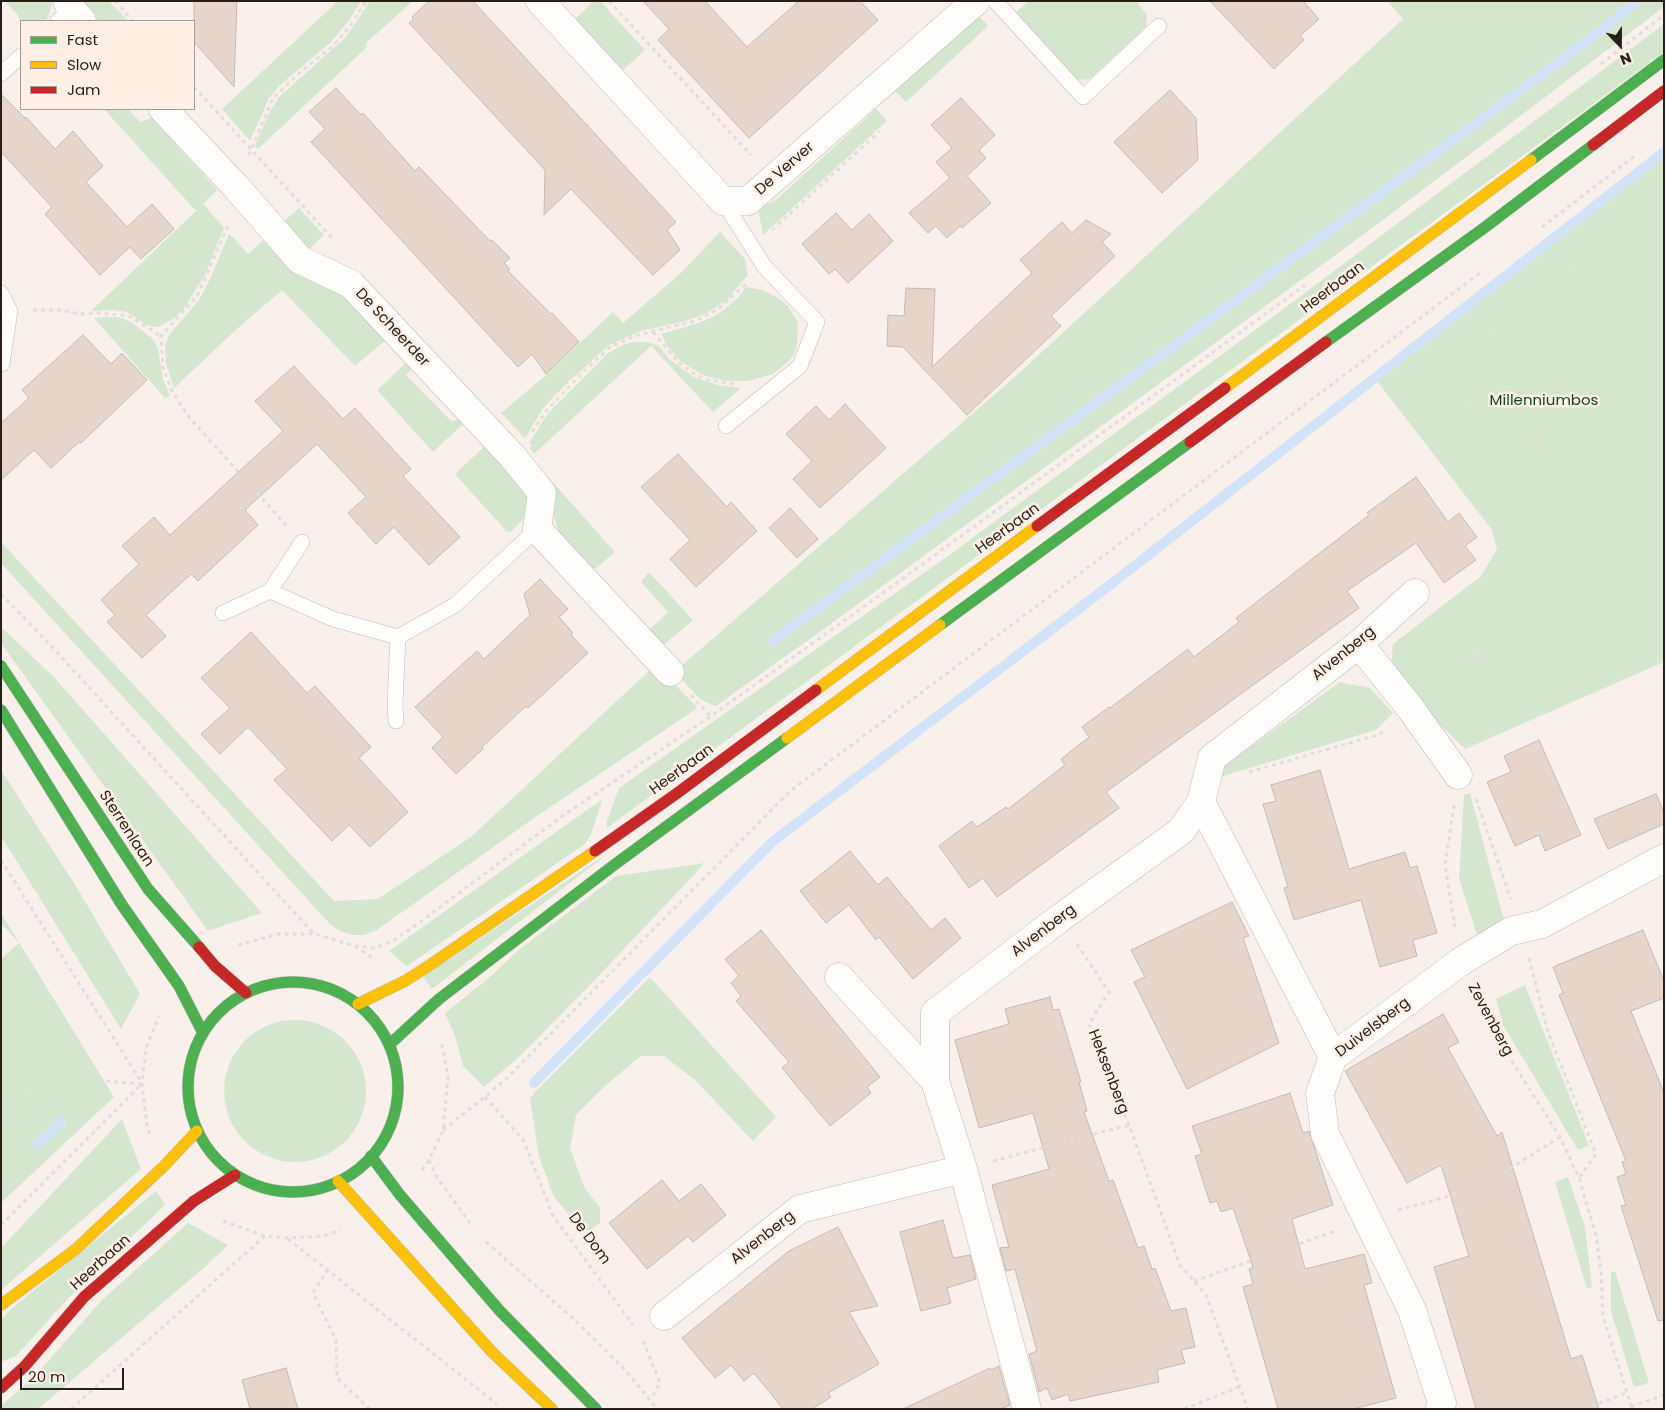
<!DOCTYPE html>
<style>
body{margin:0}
#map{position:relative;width:1665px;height:1410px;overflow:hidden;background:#f9f0eb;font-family:Poppins,sans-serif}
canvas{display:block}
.frame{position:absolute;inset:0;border:2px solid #271e18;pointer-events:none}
.legend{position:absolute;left:20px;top:20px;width:175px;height:90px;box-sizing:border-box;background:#ffefe5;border:1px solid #a99b93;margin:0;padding:6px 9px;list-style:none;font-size:15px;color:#271e18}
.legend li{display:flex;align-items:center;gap:10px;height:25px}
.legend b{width:25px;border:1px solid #a99b93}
.north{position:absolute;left:1595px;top:20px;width:50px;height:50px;-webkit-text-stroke:4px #ffefe5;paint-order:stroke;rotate:158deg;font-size:14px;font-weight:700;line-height:20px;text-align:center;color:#271e18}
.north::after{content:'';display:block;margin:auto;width:18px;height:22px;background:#271e18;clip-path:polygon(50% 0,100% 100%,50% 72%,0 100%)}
.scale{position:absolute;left:20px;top:1368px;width:104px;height:22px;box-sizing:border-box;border:2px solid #271e18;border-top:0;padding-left:6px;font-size:15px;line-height:18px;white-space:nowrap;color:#271e18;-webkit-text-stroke:4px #ffefe5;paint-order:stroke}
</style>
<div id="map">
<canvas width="1665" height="1410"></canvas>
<div class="frame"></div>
<ul class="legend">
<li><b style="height:6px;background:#4caf50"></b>Fast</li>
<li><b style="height:6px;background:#ffc107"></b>Slow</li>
<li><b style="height:6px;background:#c62828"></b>Jam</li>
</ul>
<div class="north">N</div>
<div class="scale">20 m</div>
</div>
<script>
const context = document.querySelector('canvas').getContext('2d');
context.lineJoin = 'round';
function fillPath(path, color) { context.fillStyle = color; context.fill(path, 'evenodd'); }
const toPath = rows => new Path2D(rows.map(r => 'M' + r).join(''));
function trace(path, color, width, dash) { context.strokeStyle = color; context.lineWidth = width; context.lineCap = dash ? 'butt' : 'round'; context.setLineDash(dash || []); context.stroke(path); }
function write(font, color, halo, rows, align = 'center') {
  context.font = font + ' Poppins,sans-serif'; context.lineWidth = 5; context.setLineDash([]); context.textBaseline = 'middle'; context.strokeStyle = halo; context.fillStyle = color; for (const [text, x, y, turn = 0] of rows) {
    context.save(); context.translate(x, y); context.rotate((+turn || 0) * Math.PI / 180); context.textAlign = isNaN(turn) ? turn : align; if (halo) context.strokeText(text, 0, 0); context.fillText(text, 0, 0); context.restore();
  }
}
fillPath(toPath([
 [5,1,52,1,50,12,46,21,21,22,17,14],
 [84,1,109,1,128,21,94,21],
 [338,1,361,1,350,19,330,43,280,85,269,98,250,141,222,109],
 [370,1,413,1,366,43,367,47,258,149,255,146,269,113,279,97,346,37],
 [594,1,600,1,645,50,622,71,575,19],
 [1029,1,1136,1,1147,15,1146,27,1090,79,1078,80,1073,76,1016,12],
 [1387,1,1664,1,1664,7,1375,226,821,631,716,706,701,700,677,674,680,667,1017,375,1403,19],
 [976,16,979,18,980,17,988,26,906,102,895,91],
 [1664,24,1664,52,607,828,607,820,619,788,948,556,1274,316],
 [104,109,128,109,140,122,152,118,217,190,203,204,224,228,206,273,185,307,176,317,161,326,153,327,145,324,127,312,113,310,91,311,198,209,195,210],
 [876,109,887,121,763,235,758,209,776,200],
 [1664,150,1664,662,1465,749,1424,709,1391,670,1393,644,1481,576,1497,549,1492,530,1377,381],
 [299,208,324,235,312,246,310,250,299,242,281,224],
 [720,232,745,259,748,275,727,300,707,313,686,321,641,331,608,346,562,388,542,410,525,438,501,413,546,375,613,312,623,323,681,273],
 [229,233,248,254,264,240,286,264,335,290,351,302,387,339,355,366,282,290,239,327,174,388,166,364,165,346,169,335,199,300,211,277],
 [746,287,762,290,780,299,788,306,795,318,798,323,797,344,795,353,789,361,773,374,748,381,728,381,713,378,703,375,681,362,668,347,661,334,692,325,711,318,721,312,738,298],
 [111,317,119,317,131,322,152,338,158,348,163,379,170,396,165,398,94,318],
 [633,342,647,342,659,346,669,359,692,376,717,385,741,388,713,412,651,346,534,454,530,448,532,446,529,443,548,413,608,353,624,344],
 [408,361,411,365,411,370,406,375,452,422,460,418,464,423,433,452,377,390],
 [486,445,524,487,529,500,526,516,512,531,507,532,455,474],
 [548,477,615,552,596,568,589,569,559,534,554,517],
 [1,542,334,901,378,899,471,837,651,669,670,680,696,706,696,709,534,818,377,930,364,935,352,935,340,931,330,924,318,911,1,563],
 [649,572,693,620,661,647,648,631,668,612,641,582],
 [1,627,54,677,262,913,208,931,1,643],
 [1340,682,1370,688,1393,713,1376,730,1220,777,1220,769],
 [1,770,77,888,140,994,121,1029,1,836],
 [1470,793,1504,920,1477,935,1459,878,1464,795],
 [601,800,601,804,591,834,585,844,407,966,389,951],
 [614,849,432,989,423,977],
 [705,863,590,985,519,1057,484,1087,463,1066,455,1036,445,1013,484,982,520,949,616,876],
 [1,913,114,1097,1,1203,1,959,19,943,1,923],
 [650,977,776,1117,753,1141,695,1080,664,1056,641,1056,607,1084,576,1115,570,1148,584,1187,600,1208,600,1223,585,1234,554,1197,539,1157,530,1099,534,1093],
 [1525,985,1589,1145,1578,1150,1503,1025,1496,999],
 '224 1091a71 71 0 1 1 142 0a71 71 0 1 1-142 0Z',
 [122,1119,141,1169,1,1290,1,1248],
 [1568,1177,1585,1227,1592,1287,1587,1289,1555,1182],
 [156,1191,165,1205,73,1293,16,1356,1,1362,1,1320,11,1309],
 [188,1223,228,1245,206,1266,38,1409,1,1409,1,1406,34,1377,101,1301],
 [1615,1271,1649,1383,1634,1387,1611,1311,1611,1272]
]), '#d5e6ce');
trace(toPath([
 [773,641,1589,40,1637,1],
 [534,1083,772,842,1110,585,1664,152],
 [38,1144,61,1122]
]), '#d2e3f9', 10);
const building = toPath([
 [194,1,237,1,234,87,194,42,194,1],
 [429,1,473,1,676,222,667,230,680,250,653,275,571,189,544,215,545,170,409,23,414,19,412,17,429,1],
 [643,1,705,1,747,47,799,1,860,1,878,20,749,138,658,40,669,29,643,1],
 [1210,1,1303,1,1319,19,1300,36,1304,40,1274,69,1210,1],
 [336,88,361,115,363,113,415,171,419,167,490,241,492,240,510,258,504,263,510,269,508,271,551,314,552,313,579,342,546,374,532,354,518,367,311,142,325,129,309,112,336,88],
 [1170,90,1196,118,1198,160,1162,193,1114,142,1170,90],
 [1,94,25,118,26,117,55,149,73,131,103,166,86,182,127,227,152,204,174,229,141,259,130,247,100,275,45,214,52,207,1,152,1,94],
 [961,98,995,135,979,150,986,158,967,176,991,203,962,228,960,226,947,238,936,226,928,233,909,213,950,178,936,162,952,148,931,125,961,98],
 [836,213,852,230,869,214,893,241,848,283,835,269,829,274,802,244,836,213],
 [1086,220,1111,234,1102,242,1115,256,1051,316,1061,326,967,415,903,347,887,346,888,315,904,316,906,288,935,289,932,367,1032,273,1020,260,1062,222,1072,233,1086,220],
 [83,335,111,364,122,353,147,380,81,443,79,442,51,468,34,450,1,480,1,423,29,398,22,390,83,335],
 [294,366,343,419,355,408,411,469,403,476,460,537,429,565,394,527,376,544,348,513,366,497,317,444,245,510,258,525,198,581,191,574,146,615,166,636,142,658,107,622,115,615,101,600,139,564,122,546,154,517,170,535,283,431,255,401,294,366],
 [845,404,886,448,820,508,793,479,812,461,786,434,816,406,829,420,845,404],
 [678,454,727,507,731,502,757,531,696,587,670,559,690,540,641,487,678,454],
 [1416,477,1448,522,1459,513,1477,537,1465,546,1476,560,1444,583,1416,543,1347,591,1359,608,1106,792,1119,808,997,897,983,878,969,888,939,846,972,821,977,827,1006,807,1008,809,1065,765,1061,759,1089,737,1082,727,1109,707,1110,708,1188,649,1194,657,1239,622,1236,618,1369,515,1367,513,1416,477],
 [790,508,818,539,797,558,769,528,790,508],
 [540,579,568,609,559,617,573,633,571,635,588,653,528,708,526,706,482,747,483,749,456,774,432,748,443,737,415,707,477,651,484,659,530,615,524,594,540,579],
 [251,632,307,693,315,686,371,747,359,758,408,812,370,847,349,825,332,841,274,780,287,769,248,727,220,754,201,734,230,708,201,678,251,632],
 [1539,740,1581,835,1545,851,1539,835,1515,846,1487,782,1511,772,1504,756,1539,740],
 [1320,770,1349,869,1405,852,1410,868,1417,866,1437,933,1413,940,1417,956,1380,967,1361,900,1294,920,1284,888,1288,887,1263,804,1276,801,1271,785,1320,770],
 [1656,794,1664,812,1664,824,1608,849,1594,819,1656,794],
 [850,851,878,885,887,877,931,930,945,918,961,938,913,979,879,937,876,940,849,905,826,923,800,891,850,851],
 [1232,902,1249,936,1243,938,1279,1043,1187,1089,1134,982,1145,977,1131,950,1232,902],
 [761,930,880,1077,867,1087,871,1093,830,1126,782,1068,789,1062,736,1001,741,996,731,983,739,976,725,959,761,930],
 [1643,930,1664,981,1664,998,1631,1011,1664,1093,1664,1320,1658,1321,1621,1206,1626,1205,1617,1177,1626,1174,1622,1162,1626,1161,1559,995,1563,993,1553,967,1643,930],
 [1050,997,1053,1010,1059,1009,1081,1082,1079,1082,1087,1111,1084,1112,1109,1181,1113,1180,1138,1248,1144,1246,1152,1269,1155,1268,1171,1311,1186,1308,1195,1347,1181,1350,1185,1363,1157,1370,1159,1382,1070,1401,1068,1394,1052,1400,1047,1388,1039,1392,1029,1354,1037,1351,1015,1269,1006,1271,1000,1248,1009,1247,992,1185,1049,1169,1033,1113,979,1128,955,1040,1009,1024,1005,1009,1050,997],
 [1443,1014,1459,1042,1448,1048,1497,1136,1502,1132,1571,1359,1582,1355,1599,1409,1476,1409,1434,1267,1469,1256,1441,1165,1407,1183,1345,1071,1443,1014],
 [1290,1093,1303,1133,1309,1131,1333,1205,1292,1219,1305,1269,1364,1254,1372,1283,1364,1285,1396,1398,1353,1409,1278,1409,1243,1287,1253,1284,1249,1269,1253,1267,1233,1208,1221,1212,1217,1201,1210,1203,1195,1156,1202,1154,1192,1126,1290,1093],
 [662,1180,679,1201,701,1184,726,1215,693,1242,688,1236,647,1269,609,1223,662,1180],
 [943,1220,953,1258,970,1255,976,1279,947,1288,951,1303,921,1311,900,1232,943,1220],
 [838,1227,878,1306,849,1312,879,1364,828,1393,831,1397,812,1409,783,1409,754,1373,744,1381,731,1365,715,1378,682,1338,789,1251,838,1227],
 [999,1366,1010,1405,1001,1409,903,1409,990,1368,991,1370,999,1366],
 [286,1368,298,1409,250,1409,242,1380,286,1368]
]);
fillPath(building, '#e5d5ca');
trace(building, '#c3bab5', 1);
const lane = toPath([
 [995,1,1083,97,1159,26],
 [58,21,71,9],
 [1,74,21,56],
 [723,201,764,266,817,322,800,366,726,426],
 [1,293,10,311,2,364],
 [270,591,302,542],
 [223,613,270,591,333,619,398,637,455,605,537,529],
 [396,721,395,704,398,637]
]);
const street = toPath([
 [67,1,71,9,82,21],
 [540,1,723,201,748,201,976,1],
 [163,109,237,188,300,260,351,284,513,457,542,493,537,529,670,672],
 [1359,644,1411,709,1458,775],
 [1201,802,1333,1057],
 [839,977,935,1081],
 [664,1316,800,1209,963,1169],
 [1027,1409,963,1169,935,1081,935,1013,1060,918,1181,831,1201,802,1212,758,1359,644,1415,593],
 [1440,1409,1442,1403,1412,1310,1325,1134,1320,1093,1333,1057,1460,962,1511,931,1542,924,1664,858]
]);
const fast = toPath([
 [1531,160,1664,60],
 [1326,342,1484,228,1593,145],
 [940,625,1190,442],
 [1,666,148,889,199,947],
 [1,710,122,905,179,986,203,1033],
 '188 1087a105 105 0 1 1 210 0a105 105 0 1 1-210 0Z',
 [390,1044,439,999,614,865,787,738],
 [371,1156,400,1195,500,1311,596,1409]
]);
const slow = toPath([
 [1225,388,1531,160],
 [816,690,1037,526],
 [787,738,940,625],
 [358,1004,405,981,430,965,595,851],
 [338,1181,492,1352,552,1409],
 [1,1305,76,1249,164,1166,197,1131]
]);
const jam = toPath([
 [1593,145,1664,91],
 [1190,442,1326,342],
 [1037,526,1225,388],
 [595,851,676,794,816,690],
 [199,947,215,966,246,993],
 [1,1388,25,1366,84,1297,194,1201,235,1175]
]);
trace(lane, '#c2bab5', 16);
trace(street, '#c2bab5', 29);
trace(fast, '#c2bab5', 12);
trace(slow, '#c2bab5', 12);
trace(jam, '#c2bab5', 12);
trace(toPath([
 [115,1,133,21],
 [609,1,751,155],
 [1601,64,1664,15],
 [194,87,333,239],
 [249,155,273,98,303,70,333,46,350,26,366,1],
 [228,226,197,296,161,336,163,367,171,389,188,416,286,525],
 [1542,227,1636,155],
 [772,230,880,131],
 [33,310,60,310,81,314,100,313,129,316,161,336],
 [1664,320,1659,320,1641,327,1537,403,1535,413,1554,556,1550,581,1532,607,1475,656,1505,667,1540,664,1664,608],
 [653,332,679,363,696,375,709,380,735,384],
 [532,432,546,411,583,372,609,348,634,336,695,321,717,310,746,284],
 [1539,442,1504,448,1490,439,1457,387,1456,371,1462,351,1664,202],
 [1,594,55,650,314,934],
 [1435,689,1475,656],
 [691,695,710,716],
 [1249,772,1380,734,1386,729],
 [1476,799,1511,899],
 [1454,805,1445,865,1455,927],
 [1,860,142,1083],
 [1077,944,1109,992,1089,1024,1129,1125,1180,1265,1206,1295,1248,1409],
 [238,945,278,934,315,934,355,946,375,948,394,940,416,925,561,817,711,716,887,590,1305,285],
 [355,946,375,960],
 [1529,958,1548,1032,1596,1154,1579,1178],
 [1474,990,1494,1033,1560,1137,1579,1178,1596,1235,1601,1273,1603,1316,1632,1409],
 [485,1097,524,1141,553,1216,633,1325],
 [1,1118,28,1089,64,1077,141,1084],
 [443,1130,485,1097,508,1077,789,792,1480,273],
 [150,1134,147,1127,142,1084,146,1048,159,1016],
 [429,1160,437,1177,472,1226],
 [993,1161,1129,1125],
 [422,1170,429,1160,443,1131,448,1076,441,1040],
 [1398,1210,1479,1188,1560,1137],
 [223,1221,265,1236,288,1238,324,1236,340,1230],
 [1,1225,142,1084],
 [288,1239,497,1404],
 [486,1242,577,1322,627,1372,657,1409],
 [328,1269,313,1293,336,1340,337,1378,370,1409],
 [1194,1281,1338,1230],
 [643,1341,660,1383,651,1399],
 [1631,1407,1664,1395],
 [71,1409,265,1236],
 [1184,1409,1239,1387],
 [1584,1409,1626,1393]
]), '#e0dedd', 3, [4, 4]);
trace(lane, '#fefdfc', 15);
trace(street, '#fefdfc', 28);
trace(fast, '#4caf50', 11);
trace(slow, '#ffc107', 11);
trace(jam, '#c62828', 11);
write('15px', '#271e18', '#ffefe5', [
 ["De Verver",785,169,-41],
 ["Heerbaan",1333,288,-37],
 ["De Scheerder",392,328,47],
 ["Heerbaan",1008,529,-36],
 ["Alvenberg",1344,654,-39],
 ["Heerbaan",682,770,-36],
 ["Sterrenlaan",126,829,57],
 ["Alvenberg",1044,931,-37],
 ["Zevenberg",1490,1020,62],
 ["Duivelsberg",1373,1028,-37],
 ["Heksenberg",1108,1072,69],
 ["Alvenberg",763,1238,-38],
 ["De Dom",589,1239,54],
 ["Heerbaan",101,1263,-42]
]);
write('15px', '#144916', '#ffefe5', [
 ["Millenniumbos",1544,401]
]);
</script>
